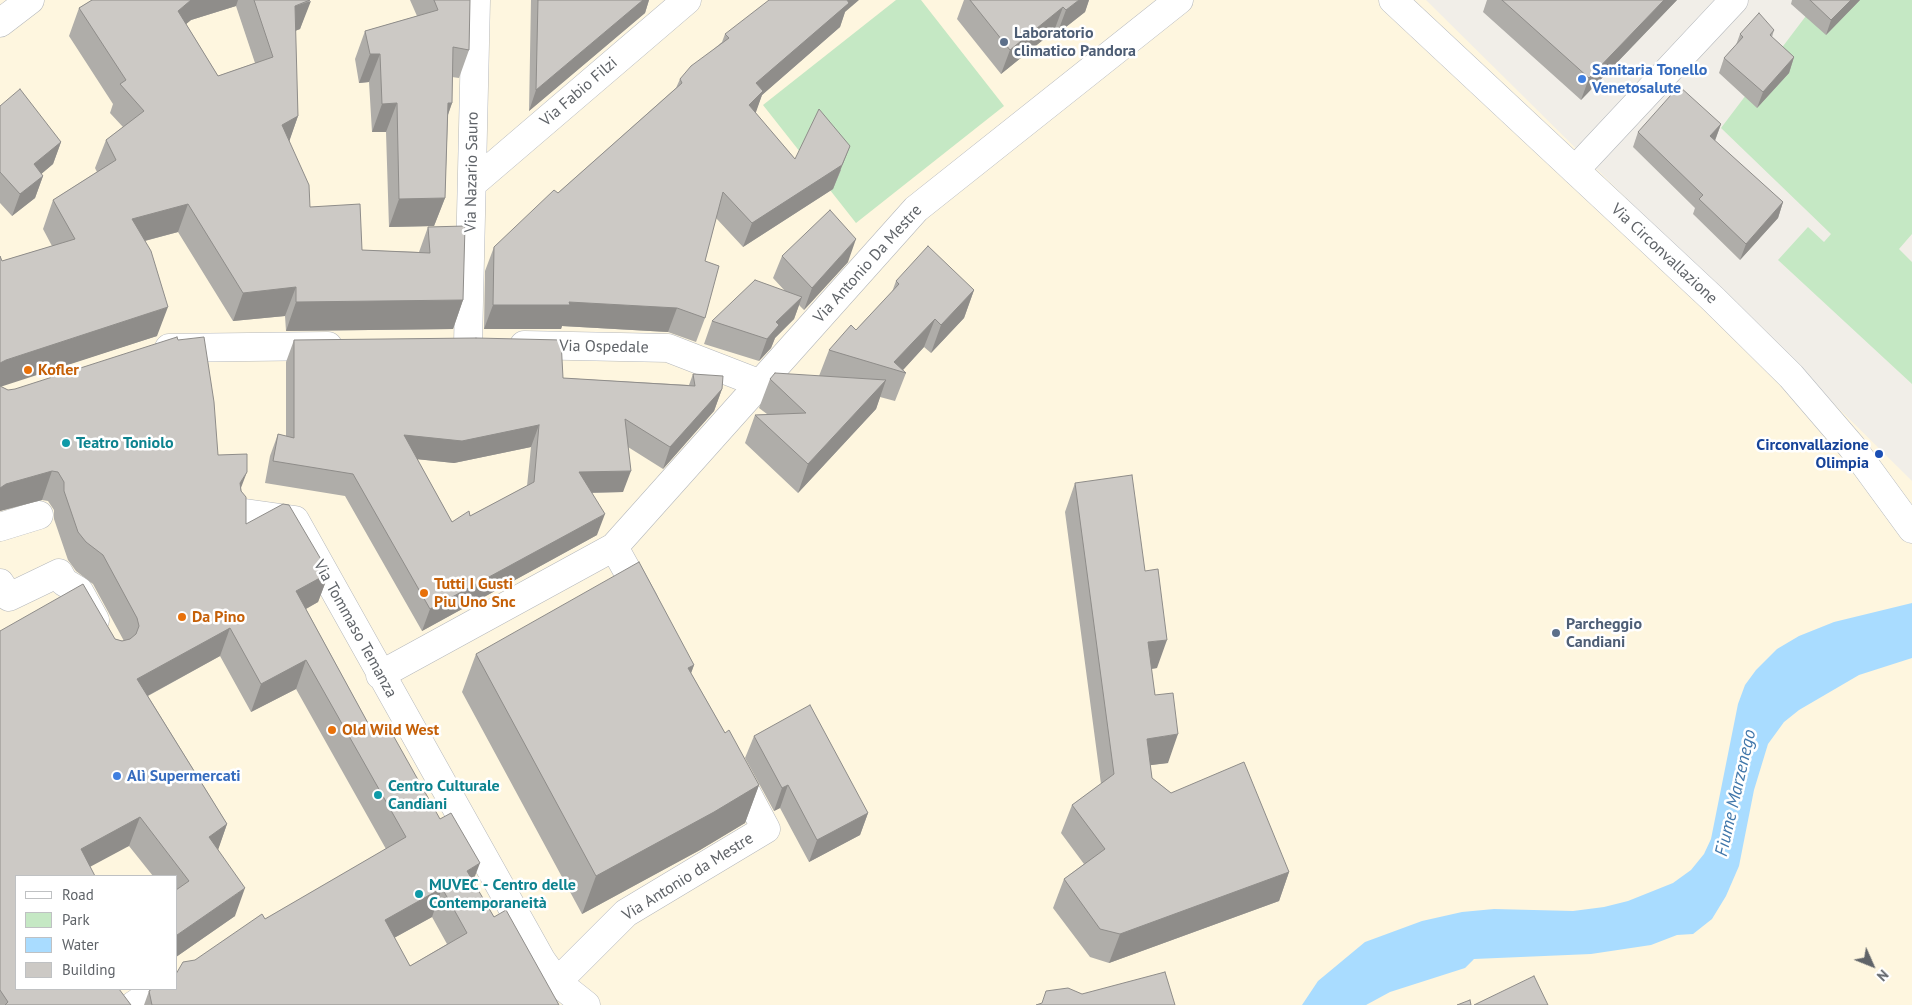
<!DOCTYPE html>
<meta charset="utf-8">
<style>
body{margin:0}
#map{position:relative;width:1912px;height:1005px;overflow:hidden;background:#f1eee8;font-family:"PT Sans",sans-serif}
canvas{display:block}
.legend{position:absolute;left:15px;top:875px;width:162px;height:115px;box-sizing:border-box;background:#fff;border:1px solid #bfc1c3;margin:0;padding:6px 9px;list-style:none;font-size:15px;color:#5f6368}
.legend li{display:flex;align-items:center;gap:10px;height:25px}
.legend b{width:25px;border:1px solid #bfc1c3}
.north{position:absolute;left:1847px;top:940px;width:50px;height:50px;-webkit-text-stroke:4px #fff;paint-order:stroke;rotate:134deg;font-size:14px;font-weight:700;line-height:20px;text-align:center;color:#5f6368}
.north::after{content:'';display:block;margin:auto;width:18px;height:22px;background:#5f6368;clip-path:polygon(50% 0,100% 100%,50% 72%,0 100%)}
</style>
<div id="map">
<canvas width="1912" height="1005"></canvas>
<ul class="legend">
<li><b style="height:6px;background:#fff"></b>Road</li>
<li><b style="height:14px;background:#c5e8c4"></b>Park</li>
<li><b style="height:14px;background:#a9dcff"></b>Water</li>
<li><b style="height:14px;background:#ccc9c5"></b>Building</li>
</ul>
<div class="north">N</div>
</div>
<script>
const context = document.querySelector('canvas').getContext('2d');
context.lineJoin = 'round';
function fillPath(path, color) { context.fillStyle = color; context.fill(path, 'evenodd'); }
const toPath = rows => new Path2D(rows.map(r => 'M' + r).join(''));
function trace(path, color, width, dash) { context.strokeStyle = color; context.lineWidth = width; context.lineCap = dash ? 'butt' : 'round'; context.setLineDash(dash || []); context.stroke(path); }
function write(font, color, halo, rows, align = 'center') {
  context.font = font + ' "PT Sans",sans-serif'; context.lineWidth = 5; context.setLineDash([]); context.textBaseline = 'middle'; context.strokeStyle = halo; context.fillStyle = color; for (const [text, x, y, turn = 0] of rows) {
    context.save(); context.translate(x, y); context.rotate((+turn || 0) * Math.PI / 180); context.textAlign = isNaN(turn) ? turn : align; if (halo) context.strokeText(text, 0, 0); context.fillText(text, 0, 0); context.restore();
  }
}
fillPath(toPath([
 [0,0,1426,0,1912,481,1912,1005,0,1005],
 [16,876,176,876,176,989,16,989]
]), '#fef6df');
fillPath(toPath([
 [896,0,921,0,1004,106,856,223,763,105],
 [1818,0,1912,0,1912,234,1899,249,1912,262,1912,384,1778,260,1808,227,1824,242,1831,234,1721,128]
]), '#c5e8c4');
fillPath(toPath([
 [1912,603,1912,658,1859,675,1799,710,1784,722,1768,744,1754,790,1739,866,1726,896,1712,919,1693,934,1677,935,1651,945,1591,954,1474,959,1465,968,1390,992,1366,1005,1302,1005,1318,981,1365,942,1422,921,1462,912,1494,909,1573,911,1604,907,1628,901,1673,883,1691,870,1704,854,1711,839,1738,704,1745,685,1756,670,1777,649,1799,636,1834,622]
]), '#a9dcff');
const street = toPath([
 [0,23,30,0],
 [1575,170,1734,0],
 [472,184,687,0],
 [468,344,476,0],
 [524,345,668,348,761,384],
 [169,348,328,346],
 [245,513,295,520,542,961,557,982,586,1005],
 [0,527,39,515],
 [614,547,916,209,1179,0],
 [0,583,9,597,59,573,64,582,79,591,95,620],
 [380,675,614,547,644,601],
 [557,982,626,913,766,829,735,771],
 [134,1005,158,989]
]);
const secondary = toPath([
 [1393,0,1713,299,1791,376,1852,447,1912,529]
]);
trace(street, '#b5b8bc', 29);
trace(secondary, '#b6babf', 29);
trace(street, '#fff', 28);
trace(secondary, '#fff', 28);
fillPath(toPath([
 [92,0,310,0,300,29,295,31,298,116,289,141,310,207,362,250,419,252,428,227,463,300,453,329,286,331,285,316,233,321,178,232,145,241,157,336,0,386,8,390,218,455,241,488,246,524,329,573,318,602,306,609,375,736,473,882,494,917,559,1005,144,1005,149,991,176,989,195,960,386,849,296,689,251,712,220,656,148,696,227,824,218,849,235,916,176,957,176,876,153,876,129,846,16,876,131,1005,0,1005,0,631,115,639,124,641,93,584,76,571,68,560,54,519,54,510,48,501,42,500,0,511,0,256,2,261,52,246,43,229,53,200,97,172,95,168,106,140,123,127,110,113,113,104,69,36,79,8],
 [236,6,255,63,218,76,186,24,191,20],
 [432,917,447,944,410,966,394,938],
 [410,0,470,0,469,50,459,78,452,77,452,103,448,115,445,198,434,226,389,227,386,132,372,132,369,82,359,83,355,59,365,31,417,16],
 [531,0,649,0,645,13,529,111],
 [964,0,1089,0,1085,12,1057,34,1054,31,1001,74,957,19],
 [1487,0,1677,0,1581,100,1483,12],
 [1792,0,1860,0,1826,35,1791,4],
 [845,12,840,27,762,95,755,113,795,159,841,170,833,189,743,247,716,218,705,261,705,318,696,342,668,332,562,326,561,329,484,329,485,271,494,247,558,193,676,88,680,79,722,42,725,34],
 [1774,30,1772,37,1794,57,1789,73,1757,108,1719,73,1724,58,1736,45,1740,34],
 [0,106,61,142,53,164,41,174,43,176,35,198,12,216,0,203],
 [1721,124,1715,141,1783,202,1778,218,1740,260,1693,214,1695,208,1633,147,1638,132],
 [782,256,848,262,804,310,799,305,794,319,775,338,771,348,759,361,704,344,712,321,785,291,773,278],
 [896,281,974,290,964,318,931,353,924,347,903,370,906,373,895,401,880,397,876,409,798,493,745,443,755,415,767,414,759,408,770,379,819,376,829,350,856,330,892,292],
 [294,340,563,378,689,385,693,374,722,389,714,411,663,469,628,447,623,492,592,493,597,535,422,631,345,496,265,483,270,456,278,434,286,436,286,362],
 [531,447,527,486,470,516,452,522,417,459,454,463],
 [1075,483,1157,668,1151,669,1155,695,1168,763,1150,765,1152,778,1171,793,1289,872,1279,901,1109,963,1090,957,1053,908,1064,879,1084,864,1061,833,1072,805,1101,784,1065,512],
 [476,654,694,665,691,673,725,733,759,785,745,823,700,850,582,914,462,692],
 [754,736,868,813,860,835,809,862,780,808,774,811,745,758]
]), '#afada9');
fillPath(toPath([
 [191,0,238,0,236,6,191,20,168,39,178,11],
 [643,0,649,0,645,13,529,111,536,90],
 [843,0,859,0,845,12,840,27,762,95,755,115,740,129,756,83],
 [1079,0,1089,0,1085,12,1057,34,1066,10],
 [1664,0,1677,0,1581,100,1589,78],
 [1851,0,1860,0,1826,35,1831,20],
 [311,1,300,29,284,35,295,6],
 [1063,7,1054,31,1001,74,1010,50],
 [370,54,380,54,369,82,359,83],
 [1794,57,1789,73,1757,108,1763,92],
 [397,103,386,132,372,132,382,104],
 [448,103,452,103,442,131],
 [298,116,288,145,282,125],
 [1721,124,1715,140,1704,152,1710,136],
 [61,142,53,164,26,187,34,164],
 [850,146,833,189,743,247,752,223],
 [43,176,35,198,12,216,20,194],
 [445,198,434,226,389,227,399,199],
 [1783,202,1778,218,1740,260,1746,244],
 [188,204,178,232,121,247,132,219],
 [856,239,848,262,804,310,812,288],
 [296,287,285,316,233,321,243,293],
 [974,290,964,318,931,353,941,325],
 [802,297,794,319,775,338,771,348,759,361,767,339,776,322],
 [463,300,453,329,286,331,296,302],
 [569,302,677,308,668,332,562,326,561,329,484,329,493,305],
 [168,307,157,336,0,387,0,363,6,360],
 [935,319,924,347,902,371,894,362],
 [886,380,876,409,798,493,808,464],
 [722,389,714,411,663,469,670,447],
 [539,425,531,447,454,463,396,457,404,435],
 [52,471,42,500,0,511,0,488,6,484],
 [631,471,623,492,571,493,579,472],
 [247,472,236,501,240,483],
 [605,514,597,535,422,631,430,609],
 [329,573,318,602,286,620,296,591],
 [230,628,220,656,127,707,137,679],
 [1167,640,1157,668,1137,671,1148,642],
 [306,660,296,689,251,712,261,684],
 [694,665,680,703,688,668],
 [1178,734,1168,763,1136,767,1147,739],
 [759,785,745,823,700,850,582,914,596,876],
 [788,785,780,808,774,811,782,788],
 [868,813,860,835,809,862,817,840],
 [140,817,129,846,73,876,81,849],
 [227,824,217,853,209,837],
 [480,863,469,892,467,871],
 [1289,872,1279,901,1109,963,1120,934],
 [245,888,235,916,176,957,176,937,177,935],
 [442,888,432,917,374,949,385,920]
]), '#8f8d8a');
const building = toPath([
 [92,0,191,0,178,11,218,76,273,57,254,0,310,0,295,6,298,116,282,125,309,185,310,207,360,204,362,250,430,253,428,227,465,226,463,300,296,302,296,287,243,293,188,204,132,219,151,251,168,307,6,360,0,363,0,256,2,261,75,239,53,200,116,160,106,140,144,111,120,84,126,80,79,8,92,0],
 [434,0,470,0,469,50,453,47,452,103,448,103,445,198,399,199,397,103,382,104,380,54,370,54,365,31,438,10,434,0],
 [538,0,643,0,536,90,538,0],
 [769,0,847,0,849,3,756,83,763,91,749,105,795,159,819,109,850,146,842,165,752,223,723,192,705,261,719,266,705,318,677,308,569,302,570,305,493,305,494,247,554,190,558,193,682,83,680,79,691,66,729,38,725,34,769,0],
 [970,0,1079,0,1066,10,1063,7,1010,50,970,0],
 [1502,0,1664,0,1589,78,1502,0],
 [1810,0,1851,0,1831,20,1810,0],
 [1759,13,1774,30,1770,35,1794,57,1763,92,1724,58,1743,37,1740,34,1759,13],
 [1679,86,1721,124,1710,136,1783,202,1746,244,1699,199,1703,195,1638,132,1679,86],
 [20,89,61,142,34,164,43,176,20,194,0,172,0,106,20,89],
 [830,210,856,239,812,288,782,256,830,210],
 [928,246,974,290,941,325,935,319,894,362,906,373,829,350,851,325,856,330,899,284,896,281,928,246],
 [755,280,802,297,776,322,779,325,767,339,712,321,755,280],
 [177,337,178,340,204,337,214,402,218,455,247,454,247,472,240,483,241,491,246,497,246,524,283,504,289,505,329,573,296,591,375,736,389,728,440,819,451,813,480,863,467,871,494,917,506,910,559,1005,152,1005,149,991,152,989,176,989,176,974,183,962,195,960,262,914,265,919,406,837,306,660,261,684,230,628,137,679,227,824,209,837,245,888,177,935,176,937,176,890,189,881,140,817,81,849,95,876,16,876,16,989,119,989,131,1005,5,1005,8,1002,0,990,0,631,83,584,115,639,122,641,130,639,136,634,139,626,137,618,103,555,86,542,78,532,64,491,64,482,58,472,52,471,6,484,0,488,0,386,8,390,15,389,177,337],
 [442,888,467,933,410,966,385,920,442,888],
 [476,338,561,340,563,378,695,386,693,374,723,376,722,389,670,447,625,419,631,471,579,472,605,514,430,609,353,474,273,461,278,434,294,438,294,340,476,338],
 [539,425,534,482,470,516,469,511,452,522,404,435,462,441,539,425],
 [775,373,886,380,808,464,755,415,806,413,770,379,775,373],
 [1132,475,1145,571,1158,569,1167,640,1148,642,1155,695,1173,693,1178,734,1147,739,1152,778,1171,793,1244,762,1289,872,1120,934,1100,929,1064,879,1105,849,1072,805,1114,774,1075,483,1132,475],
 [639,562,694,665,688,668,725,733,729,730,759,785,714,812,596,876,476,654,639,562],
 [810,705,868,813,817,840,788,785,782,788,754,736,810,705],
 [1165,972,1175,1005,1036,1005,1042,1003,1046,991,1068,988,1082,994,1165,972],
 [1534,976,1548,1005,1474,1005,1534,976],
 [1470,1000,1471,1005,1457,1005,1470,1000]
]);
fillPath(building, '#ccc9c5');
trace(building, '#8f8d8a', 1);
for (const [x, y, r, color] of [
 [1004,42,5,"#5c6f8a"],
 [1582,79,5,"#3f7fe0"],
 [28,370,5,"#e8710a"],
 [66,443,5,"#0f9aa8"],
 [1879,454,5,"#1a4fb4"],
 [424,593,5,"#e8710a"],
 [182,617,5,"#e8710a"],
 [1556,633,5,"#5c6f8a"],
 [332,730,5,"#e8710a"],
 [117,776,5,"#3f7fe0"],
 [378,795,5,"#0f9aa8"],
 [419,894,5,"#0f9aa8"]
]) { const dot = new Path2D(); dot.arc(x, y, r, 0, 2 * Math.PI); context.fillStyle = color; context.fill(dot); trace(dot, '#fff', 2); }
write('bold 16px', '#4e5e75', '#fff', [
 ["Laboratorio",1014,33],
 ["climatico Pandora",1014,51],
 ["Parcheggio",1566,624],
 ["Candiani",1566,642]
], 'left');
write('bold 16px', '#366cbe', '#fff', [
 ["Sanitaria Tonello",1592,70],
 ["Venetosalute",1592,88],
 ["Alì Supermercati",127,776]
], 'left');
write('16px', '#5f6368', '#fff', [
 ["Via Fabio Filzi",579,92,-41],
 ["Via Nazario Sauro",472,172,-89],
 ["Via Circonvallazione",1664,254,43],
 ["Via Antonio Da Mestre",868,264,-48],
 ["Via Ospedale",604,347,1],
 ["Via Tommaso Temanza",355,629,61],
 ["Via Antonio da Mestre",688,877,-32]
]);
write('bold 16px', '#c56008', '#fff', [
 ["Kofler",38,370],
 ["Tutti I Gusti",434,584],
 ["Piu Uno Snc",434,602],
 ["Da Pino",192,617],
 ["Old Wild West",342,730]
], 'left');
write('bold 16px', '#0d838f', '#fff', [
 ["Teatro Toniolo",76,443],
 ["Centro Culturale",388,786],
 ["Candiani",388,804],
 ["MUVEC - Centro delle",429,885],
 ["Contemporaneità",429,903]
], 'left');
write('bold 16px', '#164399', '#fff', [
 ["Circonvallazione",1869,445],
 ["Olimpia",1869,463]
], 'right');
write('italic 18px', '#4177aa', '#fff', [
 ["Fiume Marzenego",1736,793,-77]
]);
</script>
